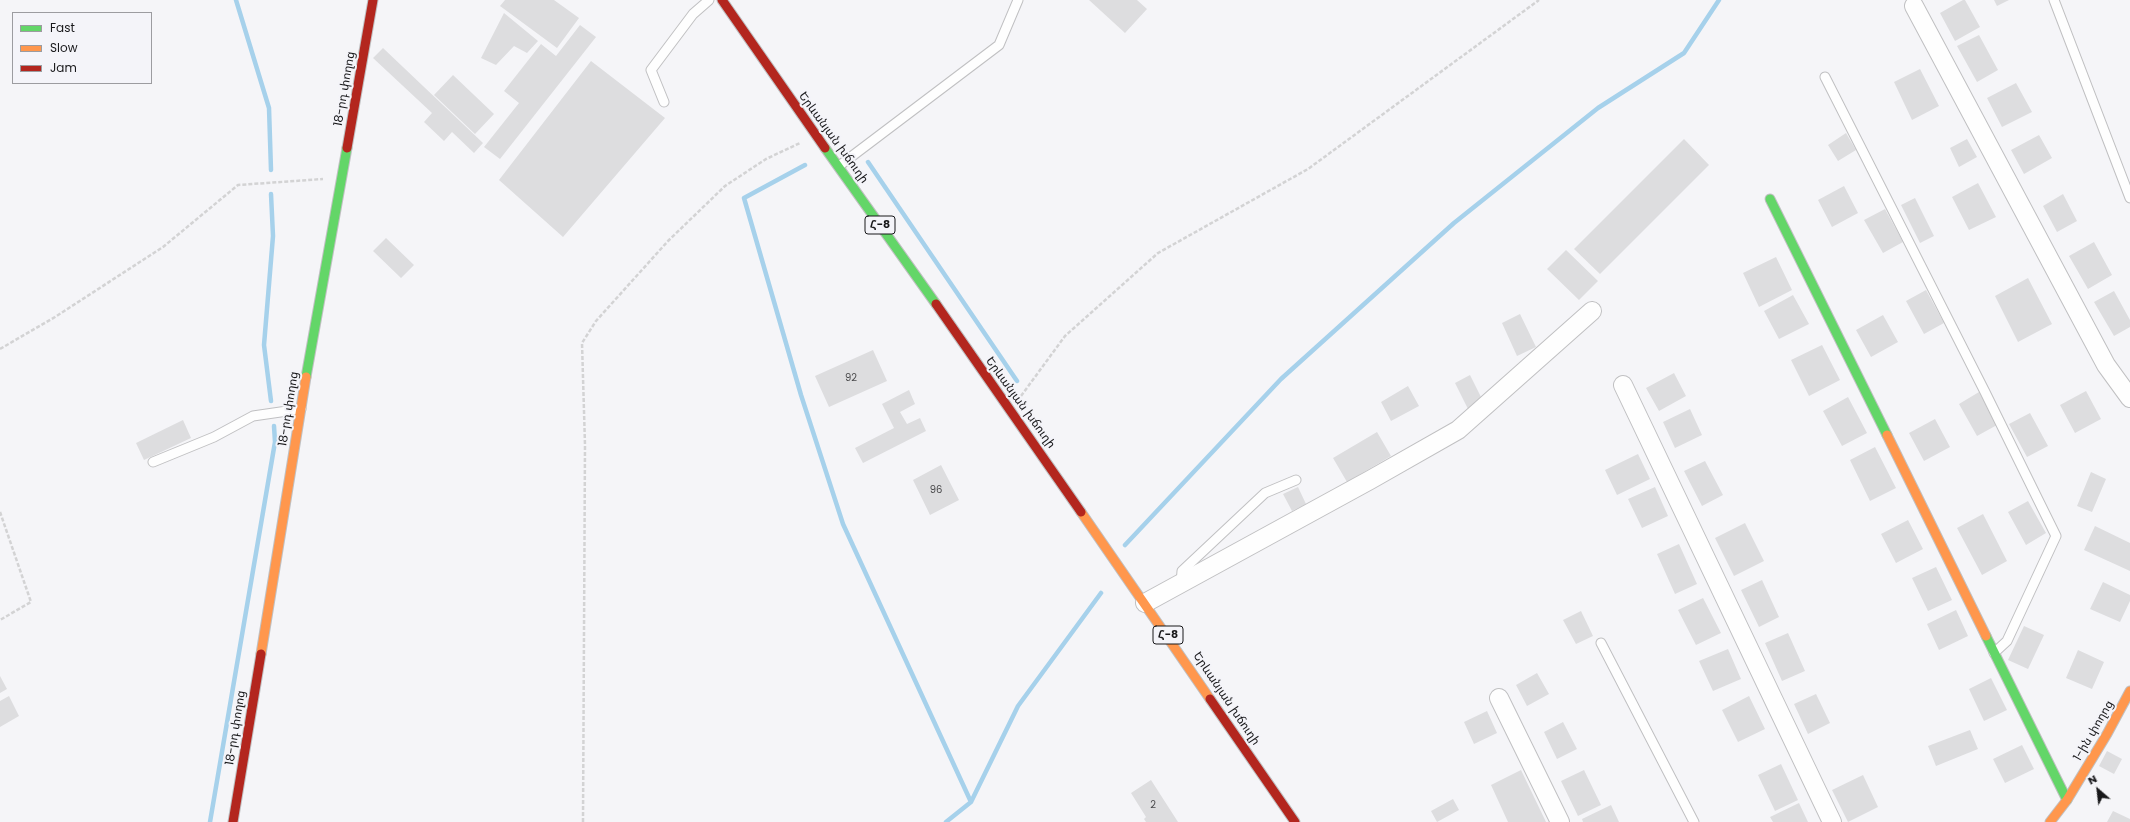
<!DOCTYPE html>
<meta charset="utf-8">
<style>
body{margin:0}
#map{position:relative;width:2130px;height:822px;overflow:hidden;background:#f5f5f8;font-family:Poppins,sans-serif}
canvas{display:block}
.legend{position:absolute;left:12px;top:12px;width:140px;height:72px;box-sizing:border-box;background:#f4f4f9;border:1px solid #9c9ca0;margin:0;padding:5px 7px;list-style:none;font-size:12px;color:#18181a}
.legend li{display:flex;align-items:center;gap:8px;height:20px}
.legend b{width:20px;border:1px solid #9c9ca0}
.north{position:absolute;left:2078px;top:770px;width:40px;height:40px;-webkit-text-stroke:3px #f4f4f9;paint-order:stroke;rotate:332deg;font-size:11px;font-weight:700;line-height:16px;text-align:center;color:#18181a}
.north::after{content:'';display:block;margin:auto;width:14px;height:18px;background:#18181a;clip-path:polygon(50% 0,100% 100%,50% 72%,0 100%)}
</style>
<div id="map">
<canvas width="2130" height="822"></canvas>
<ul class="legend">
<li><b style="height:5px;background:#63d668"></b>Fast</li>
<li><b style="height:5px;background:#ff974d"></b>Slow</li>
<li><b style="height:5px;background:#b3261e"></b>Jam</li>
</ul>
<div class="north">N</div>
</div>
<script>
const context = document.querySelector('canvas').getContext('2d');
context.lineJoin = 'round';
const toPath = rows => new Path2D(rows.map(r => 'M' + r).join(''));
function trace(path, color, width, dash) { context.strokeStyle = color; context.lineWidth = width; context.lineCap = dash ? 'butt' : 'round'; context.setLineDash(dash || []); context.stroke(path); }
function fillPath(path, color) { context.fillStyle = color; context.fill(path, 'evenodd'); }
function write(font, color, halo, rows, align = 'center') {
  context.font = font + ' Poppins,"Noto Sans Armenian",sans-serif'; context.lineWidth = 4; context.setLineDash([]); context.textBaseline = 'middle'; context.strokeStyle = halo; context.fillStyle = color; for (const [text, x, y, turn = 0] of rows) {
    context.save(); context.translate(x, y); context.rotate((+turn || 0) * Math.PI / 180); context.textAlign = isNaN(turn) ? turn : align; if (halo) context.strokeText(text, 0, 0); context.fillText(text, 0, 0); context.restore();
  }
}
trace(toPath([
 [236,0,269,108,271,170],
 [868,162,1017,381],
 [805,165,744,198,801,395,843,524,971,802],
 [271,401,264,345,273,236,271,194],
 [1125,545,1281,379,1454,223,1598,108,1684,53,1719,0],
 [210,822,275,442,274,426],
 [946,822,971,802,1018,706,1101,593]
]), '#a6d1eb', 4.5);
fillPath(toPath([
 [505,0,554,0,579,18,557,48,500,6],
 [1089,0,1137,0,1147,9,1125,33],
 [1963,0,1965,0,1980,27,1955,41,1940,13],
 [1994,0,2009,0,1997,6],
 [504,13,538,41,527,53,514,46,496,65,481,58],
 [580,25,596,37,500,159,484,147,519,103,504,91,541,44,556,56],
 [1979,35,1998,70,1977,82,1957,46],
 [383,48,483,143,474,153,452,132,444,141,424,122,432,113,373,58],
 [591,61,665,118,563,237,499,180],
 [1920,69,1939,106,1912,120,1894,82],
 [453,75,494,114,475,134,434,95],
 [2016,83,2032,112,2002,127,1987,98],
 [1846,133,1856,150,1838,161,1828,145],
 [2039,135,2052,158,2024,174,2011,150],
 [1684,139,1709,165,1600,274,1574,249],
 [1967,139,1977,157,1959,167,1950,148],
 [1978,183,1996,217,1969,230,1952,197],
 [1844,186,1858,213,1832,227,1818,200],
 [2063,194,2077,221,2057,232,2043,206],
 [1915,198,1934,236,1920,243,1901,205],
 [1885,209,1903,242,1883,253,1864,220],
 [386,238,414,265,401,278,373,251],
 [2094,242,2112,275,2088,289,2069,256],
 [1566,250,1598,281,1579,300,1547,269],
 [1776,257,1792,290,1759,307,1743,273],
 [2028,278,2052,324,2018,342,1995,296],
 [1926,290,1944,323,1924,334,1906,301],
 [2114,291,2130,320,2130,327,2114,336,2094,302],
 [1793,295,1809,324,1779,339,1764,311],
 [1520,314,1536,347,1517,356,1502,323],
 [1883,315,1898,342,1871,357,1856,330],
 [1822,345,1840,380,1809,396,1791,360],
 [873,350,887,381,829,407,815,376],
 [1674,373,1686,396,1659,411,1646,388],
 [1470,375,1483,401,1468,409,1455,383],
 [1408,386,1419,406,1391,421,1381,402],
 [909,390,915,404,900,412,907,424,920,418,926,431,863,463,855,448,894,428,882,404],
 [2086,391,2101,419,2075,433,2060,405],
 [1979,392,1997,425,1977,436,1959,404],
 [1848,397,1867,433,1842,446,1823,411],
 [1690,409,1702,435,1675,448,1663,422],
 [2030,413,2048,446,2027,457,2009,424],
 [1935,419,1950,447,1924,461,1909,433],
 [183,420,191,438,144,460,136,443],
 [1377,432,1391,456,1347,482,1333,458],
 [1875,447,1896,488,1870,501,1850,460],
 [1638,454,1650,479,1617,495,1605,470],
 [1705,461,1723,495,1702,506,1684,471],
 [941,465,959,500,930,515,913,480],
 [2091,472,2106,479,2092,512,2077,506],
 [1298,487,1306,504,1292,511,1283,494],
 [1655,487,1668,516,1642,528,1628,499],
 [2028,501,2046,533,2026,545,2008,512],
 [1983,514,2007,561,1982,575,1957,528],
 [1908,520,1923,549,1896,563,1881,534],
 [1745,523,1764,561,1734,576,1715,538],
 [2095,526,2130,543,2130,571,2084,550],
 [1679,544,1697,584,1675,594,1657,554],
 [1936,567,1952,600,1928,611,1912,578],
 [1762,580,1779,617,1759,627,1741,590],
 [2103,582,2130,595,2130,601,2120,622,2090,609],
 [1703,598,1721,633,1696,645,1678,610],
 [1956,610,1968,636,1939,650,1927,624],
 [1581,611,1593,636,1576,644,1563,620],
 [2024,626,2044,635,2028,669,2008,660],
 [1788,633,1805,671,1782,681,1765,643],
 [1728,649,1741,679,1713,691,1699,661],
 [2078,650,2104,662,2092,689,2066,678],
 [1537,673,1549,694,1527,706,1516,685],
 [0,676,7,689,0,693],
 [1991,678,2007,710,1984,721,1969,689],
 [1816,694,1830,723,1808,734,1794,704],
 [9,696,19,716,0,727,0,701],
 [1749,696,1765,729,1738,742,1722,710],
 [1487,711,1497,733,1474,744,1464,722],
 [1563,722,1577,749,1557,759,1544,732],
 [1970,730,1978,749,1936,766,1928,746],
 [2022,745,2034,769,2005,783,1993,759],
 [2107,751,2122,759,2114,774,2099,766],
 [1781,764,1798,800,1775,811,1758,775],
 [1521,770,1546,822,1508,822,1491,785],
 [1584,770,1601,805,1578,816,1561,781],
 [1863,775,1878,807,1848,822,1832,790],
 [1151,780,1178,822,1146,822,1144,819,1146,817,1131,793],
 [1453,799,1459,810,1437,822,1431,811],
 [1799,803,1808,822,1773,822,1770,817],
 [1611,805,1619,822,1583,822,1582,819],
 [2113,811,2130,819,2130,822,2107,822]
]), '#dddddf');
const lane = toPath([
 [2054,0,2130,198],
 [1825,77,1985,392,2056,536,2007,641,1994,653],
 [664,102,651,70,693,14,709,0],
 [839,166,999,45,1018,0],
 [153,462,214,437,253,416,301,409],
 [1181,583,1182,571,1265,493,1296,480],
 [1601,643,1694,822]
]);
const street = toPath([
 [1914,6,2106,365,2130,398],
 [1623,385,1832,822],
 [1145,603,1370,480,1458,430,1592,311],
 [1499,698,1560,822]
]);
const fast = toPath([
 [825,148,936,304],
 [1770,199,1887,435],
 [306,377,347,148],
 [1986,636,2067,800]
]);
const slow = toPath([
 [1887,435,1986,636],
 [1081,512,1210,699],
 [261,654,306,377],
 [2050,822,2067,800,2107,734,2130,691]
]);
const jam = toPath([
 [722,0,825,148],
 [347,148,373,0],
 [936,304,1081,512],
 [1210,699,1295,822],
 [233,822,261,654]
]);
trace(lane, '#c0c0c2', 11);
trace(street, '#c0c0c2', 20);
trace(fast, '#c0c0c2', 11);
trace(slow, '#c0c0c2', 11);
trace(jam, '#c0c0c2', 11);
trace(toPath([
 [0,349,55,317,163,247,238,185,323,179],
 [1021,396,1065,336,1158,253,1308,169,1539,0],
 [0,512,31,602,0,620],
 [583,822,585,445,582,343,596,321,668,241,725,186,766,159,800,143]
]), '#d3d3d4', 2.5, [4, 2]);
trace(lane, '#fefefe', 9);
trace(street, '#fefefe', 18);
trace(fast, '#63d668', 9);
trace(slow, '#ff974d', 9);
trace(jam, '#b3261e', 9);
write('10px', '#49494b', null, [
 ["92",851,378],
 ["96",936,490],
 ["2",1153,805]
]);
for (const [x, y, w] of [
 [880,225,30],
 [1168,635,30]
]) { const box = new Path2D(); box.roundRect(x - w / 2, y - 9, w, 18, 3); context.fillStyle = '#f4f4f9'; context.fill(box); trace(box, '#18181a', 1); }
write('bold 11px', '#18181a', null, [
 ["Հ-8",880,225],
 ["Հ-8",1168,635]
]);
write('12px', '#18181a', '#f4f4f9', [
 ["18-րդ փողոց",345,89,-80],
 ["Երևանյան խճուղի",833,138,54],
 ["Երևանյան խճուղի",1020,403,54],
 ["18-րդ փողոց",289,409,-81],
 ["Երևանյան խճուղի",1226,699,56],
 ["18-րդ փողոց",236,728,-81],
 ["1-ին փողոց",2094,731,-60]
]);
</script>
